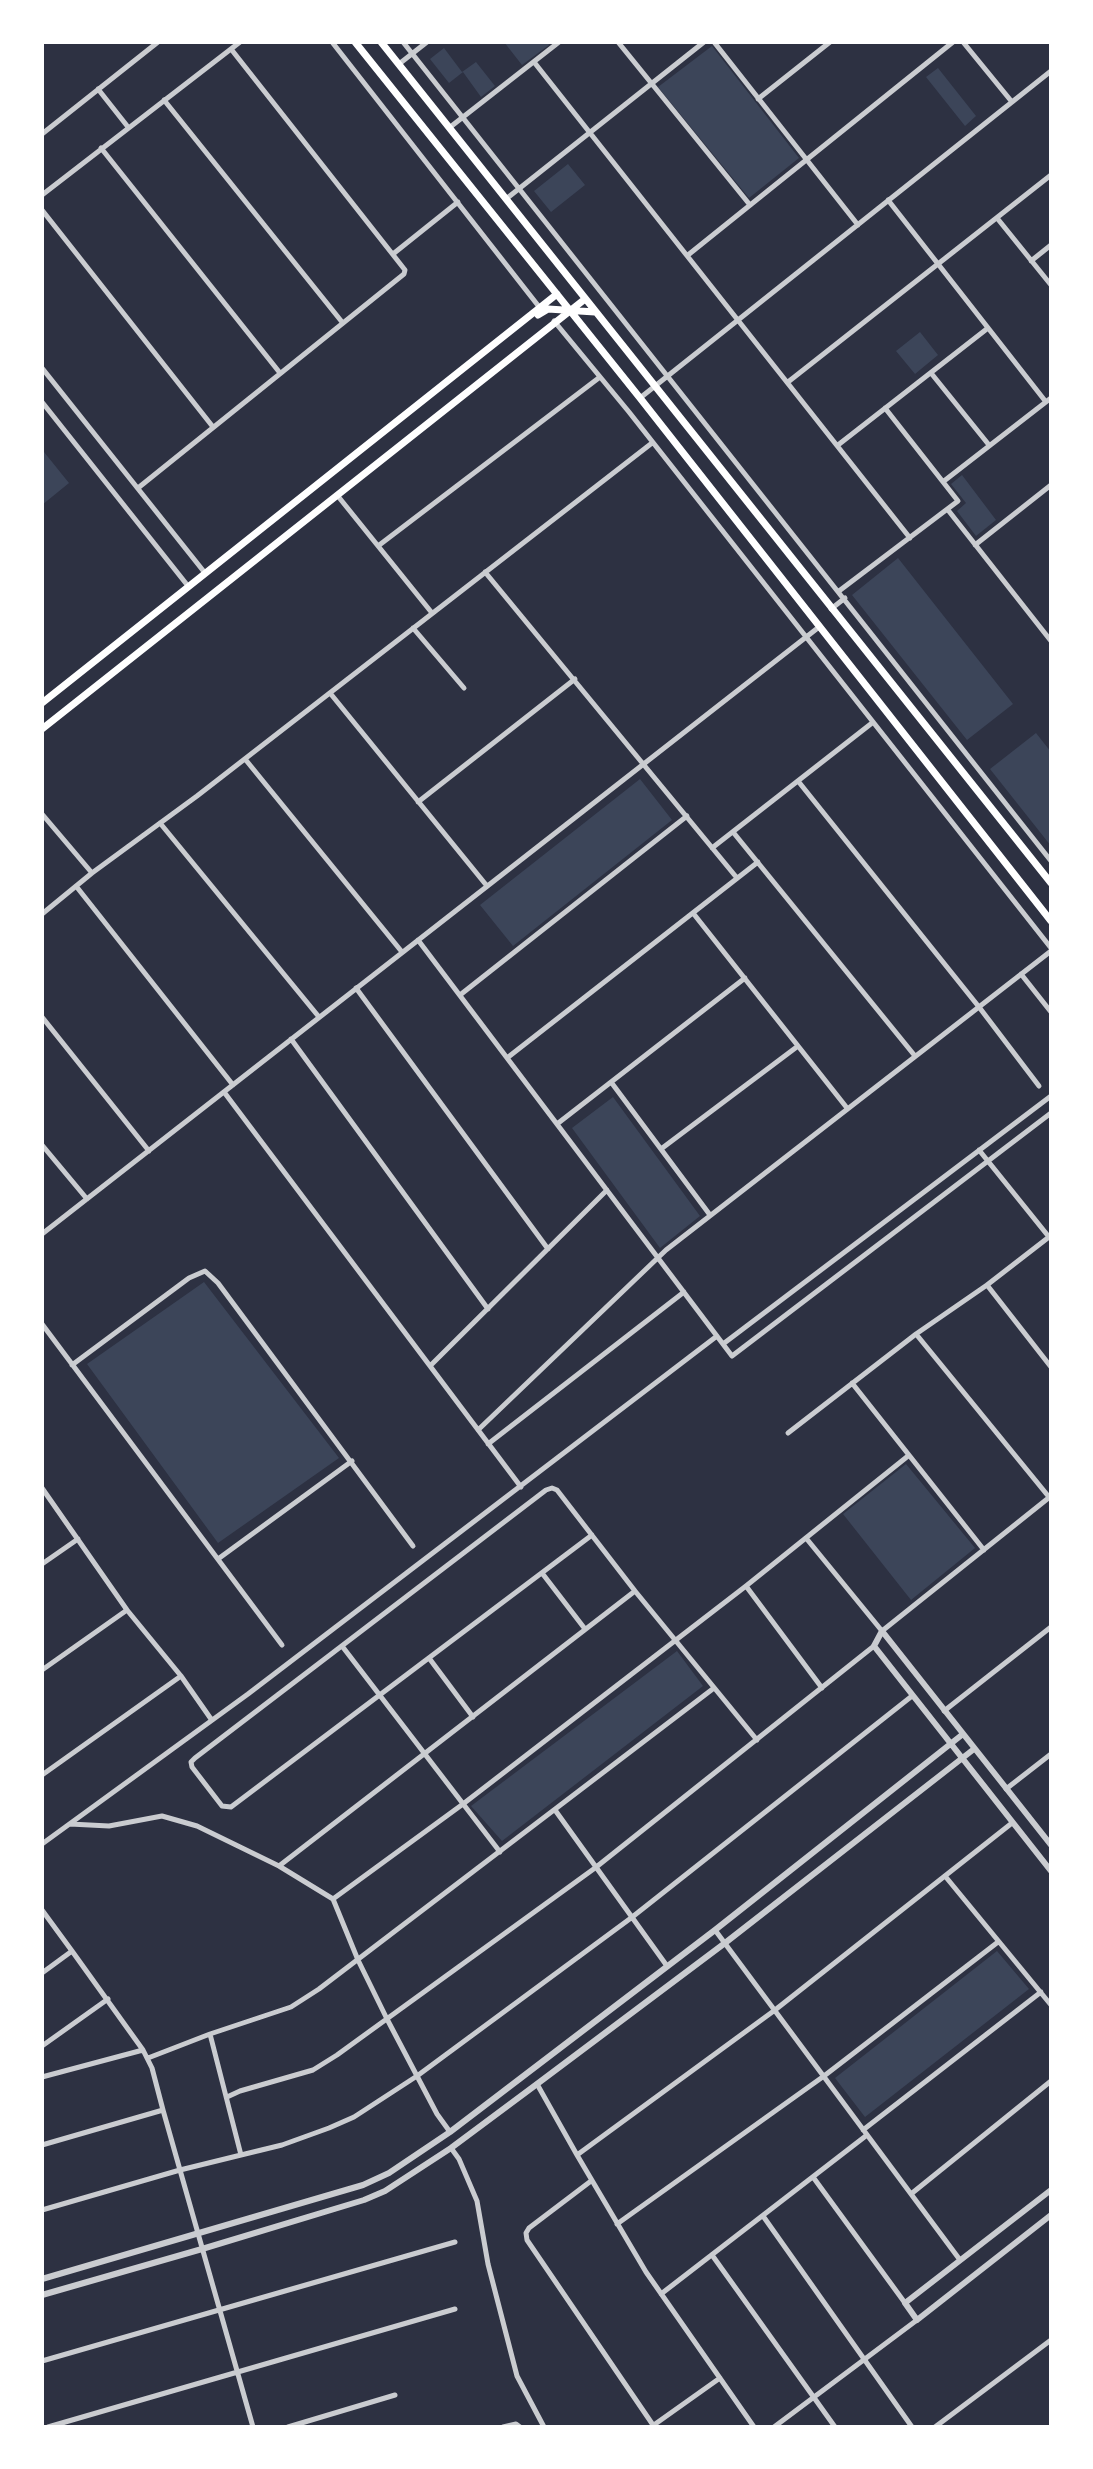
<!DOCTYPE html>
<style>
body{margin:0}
#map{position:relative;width:1093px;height:2469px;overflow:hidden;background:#2d3142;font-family:"Exo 2",sans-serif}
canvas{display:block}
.frame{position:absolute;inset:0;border:44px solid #fff;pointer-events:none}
</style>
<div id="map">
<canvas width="1093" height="2469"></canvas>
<div class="frame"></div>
</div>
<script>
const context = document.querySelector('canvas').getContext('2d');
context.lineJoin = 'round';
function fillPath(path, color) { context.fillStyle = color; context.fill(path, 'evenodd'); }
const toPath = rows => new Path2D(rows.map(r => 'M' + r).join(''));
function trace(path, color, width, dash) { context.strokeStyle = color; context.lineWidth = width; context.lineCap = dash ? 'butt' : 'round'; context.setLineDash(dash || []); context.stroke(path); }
fillPath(toPath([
 [504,42,547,42,549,45,522,65],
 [712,46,799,158,749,198,658,87],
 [444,48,462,72,476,62,495,86,481,97,463,72,449,83,430,59],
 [938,68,976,116,965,126,926,77],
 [568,164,585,185,551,212,534,191],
 [920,332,938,355,915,374,896,351],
 [44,452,69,483,42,505,42,453],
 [962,475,996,520,976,536,957,511,966,503,951,484],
 [898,558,1013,704,967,740,852,595],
 [1036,733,1051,752,1051,846,990,769],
 [640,779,672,820,513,946,480,905],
 [613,1097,700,1216,660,1248,572,1128],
 [204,1282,339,1458,218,1543,87,1364],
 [906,1464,975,1548,911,1600,843,1514],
 [677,1651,703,1686,502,1841,471,1806],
 [997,1951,1029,1989,865,2117,835,2078]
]), '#3c4559');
trace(toPath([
 [332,42,540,308],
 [403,42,1051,861],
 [618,42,750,205],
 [714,42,858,225],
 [963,42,1012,102],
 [534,62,910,538],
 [399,64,427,42],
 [98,89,128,127],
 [758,99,830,42],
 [164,100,342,322],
 [449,128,559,42],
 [42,134,158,42],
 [101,148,280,373],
 [42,195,240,42],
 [506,199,704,42],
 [888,200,1046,402],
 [42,210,213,427],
 [997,218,1051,285],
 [393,254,458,202],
 [688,255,953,42],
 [1031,261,1051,245],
 [554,321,629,412,1051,948],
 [42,368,205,573],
 [931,373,989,445],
 [788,382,1051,175],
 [640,398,1051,71],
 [42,402,188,586],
 [838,445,988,328],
 [944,481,1051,398],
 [138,488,404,274,405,270,231,49],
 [337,495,432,613],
 [948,510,1051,641],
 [975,545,1051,485],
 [378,546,600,377],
 [485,572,737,878],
 [839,591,958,501,885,408],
 [831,609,845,598],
 [413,628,464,688],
 [330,693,487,886],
 [245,759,402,952],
 [798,781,979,1007,1039,1086],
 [418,802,575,679],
 [42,814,92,873],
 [160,823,319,1017],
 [733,832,915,1056],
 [712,848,872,723],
 [76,886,233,1085],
 [693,913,847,1108],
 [42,914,92,873,197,796,652,443],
 [418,940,732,1356,1051,1113],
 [1021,974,1051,1012],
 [356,988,548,1249],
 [460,995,687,816],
 [42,1017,149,1151],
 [291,1039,488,1309],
 [507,1058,758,862],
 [611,1082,710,1215],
 [224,1092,521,1487],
 [557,1124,745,978],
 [42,1145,87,1199],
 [661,1149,798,1046],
 [979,1150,1049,1237],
 [42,1234,819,627],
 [987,1285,1051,1367],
 [42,1324,282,1645],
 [916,1334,1049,1497],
 [723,1344,1051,1096],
 [72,1365,189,1278,205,1271,218,1283,413,1546],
 [430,1366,607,1190],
 [852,1383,984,1550],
 [478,1430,666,1250,1051,951],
 [788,1433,916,1334,987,1285,1049,1237],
 [488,1444,684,1292],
 [42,1488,127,1610],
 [592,1535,231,1807,222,1806,192,1767,191,1762,195,1758,546,1490,552,1488,557,1490,635,1591,757,1740],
 [806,1538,882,1631,1051,1496],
 [218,1559,352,1461],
 [42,1564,78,1539],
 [542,1573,585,1629],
 [746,1586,822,1688],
 [342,1646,500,1852],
 [429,1658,473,1717],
 [42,1670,127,1610,181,1676,211,1719],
 [944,1711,1051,1627],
 [42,1775,181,1676],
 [1006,1789,1051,1754],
 [555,1810,667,1966],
 [70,1824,109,1826,162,1816,197,1826,279,1866,333,1899],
 [42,1844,248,1694,717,1336],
 [279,1866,635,1591],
 [945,1876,1051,2005],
 [42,1910,72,1951,42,1973],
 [715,1930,960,2260],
 [42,2046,108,1999],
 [148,2058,210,2034],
 [42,2077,143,2050,72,1951],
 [537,2084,577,2155,646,2272,754,2427],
 [227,2097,240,2091,313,2070,337,2055,595,1868,874,1646],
 [863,2130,1041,1992],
 [450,2132,437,2114,387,2019,358,1960,333,1899,463,1804,746,1586,908,1456],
 [42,2145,163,2110,152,2068,143,2050],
 [451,2148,459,2159,477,2201,488,2264,517,2376,544,2427],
 [241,2155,282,2145,329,2128,354,2117,417,2076,631,1918,912,1696],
 [577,2155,775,2010,1012,1823],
 [813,2177,905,2303],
 [591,2181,529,2228,526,2233,527,2240,653,2425],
 [911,2194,1051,2081],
 [42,2210,180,2170,163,2110],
 [763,2216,912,2427],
 [617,2224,824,2076,998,1942],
 [712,2255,835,2427],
 [661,2294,867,2135],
 [42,2361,455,2242],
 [48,2427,455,2309],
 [253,2427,180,2170,241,2155,210,2034,291,2007,319,1989,714,1688],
 [288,2427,395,2395],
 [503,2427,516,2424,520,2427],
 [651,2427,720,2378],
 [774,2427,917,2320],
 [935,2427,1051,2340]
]), '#caccd0', 5);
trace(toPath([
 [1051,1845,882,1631,874,1646,1051,1871],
 [1051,2190,905,2303,917,2320,1051,2215],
 [42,2279,363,2185,389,2173,450,2132,715,1930,963,1734],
 [42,2295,202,2249,364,2200,385,2191,451,2148,537,2084,725,1943,974,1749]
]), '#caccd0', 6);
trace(toPath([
 [355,42,640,398,1051,921],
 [381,42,1051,883],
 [538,315,548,309,595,312],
 [42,703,557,294],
 [42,729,585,299]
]), '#fff', 7);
</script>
